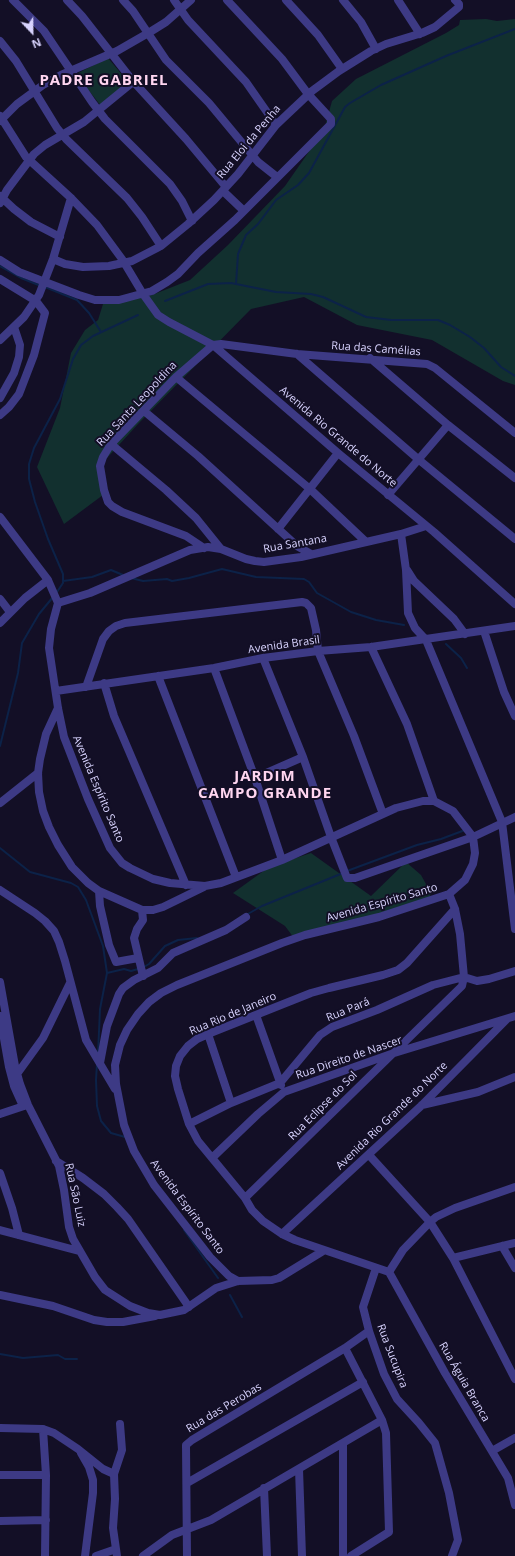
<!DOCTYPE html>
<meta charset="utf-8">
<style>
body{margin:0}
#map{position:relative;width:515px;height:1556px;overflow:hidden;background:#130f26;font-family:"Open Sans",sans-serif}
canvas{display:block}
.north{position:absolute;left:12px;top:12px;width:40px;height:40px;-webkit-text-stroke:3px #130f26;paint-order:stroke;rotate:158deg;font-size:11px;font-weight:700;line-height:16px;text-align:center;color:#d9d4ff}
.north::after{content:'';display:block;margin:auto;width:14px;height:18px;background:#d9d4ff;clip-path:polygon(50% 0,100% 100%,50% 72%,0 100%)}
</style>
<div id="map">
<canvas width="515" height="1556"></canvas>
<div class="north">N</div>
</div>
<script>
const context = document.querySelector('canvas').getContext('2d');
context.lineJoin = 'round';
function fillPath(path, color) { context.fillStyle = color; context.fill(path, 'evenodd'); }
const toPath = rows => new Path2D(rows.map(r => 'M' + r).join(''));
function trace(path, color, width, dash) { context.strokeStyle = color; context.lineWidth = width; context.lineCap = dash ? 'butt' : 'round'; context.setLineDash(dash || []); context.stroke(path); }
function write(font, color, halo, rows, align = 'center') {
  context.font = font + ' "Open Sans",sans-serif'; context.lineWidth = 4; context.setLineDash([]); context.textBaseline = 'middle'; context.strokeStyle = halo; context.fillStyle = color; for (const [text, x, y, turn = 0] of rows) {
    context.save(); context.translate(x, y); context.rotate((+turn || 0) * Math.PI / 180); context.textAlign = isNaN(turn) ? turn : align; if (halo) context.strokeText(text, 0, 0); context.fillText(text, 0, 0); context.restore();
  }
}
fillPath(toPath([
 [486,19,497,21,515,19,515,385,503,381,432,340,357,325,304,297,251,309,139,423,97,469,103,495,64,524,37,467,60,408,71,353,85,330,98,320,103,304,152,295,190,280,228,245,285,186,324,130,332,101,356,79,446,33,459,25,460,20],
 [108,58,129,83,101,106,76,74],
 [311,853,371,896,406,862,421,875,431,893,429,899,294,938,285,926,233,893,269,867]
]), '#12302f');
trace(toPath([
 [0,266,21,278,41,286],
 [236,284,238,254,246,235,258,224,276,200,298,185,309,173,345,107,350,103,381,85,446,56,515,29],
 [45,287,77,300,89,313,101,332],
 [165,301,208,284,231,283,276,292,311,294,323,297,366,317,391,320,438,320,450,325,470,337,484,348,501,367,515,376],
 [131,578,143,581,167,579,172,581,189,578,222,569,256,577,304,579,309,582,317,593,351,612,376,620,404,625],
 [63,581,92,577,111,570,123,575],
 [57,592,63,583,63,574,48,539,35,502,29,479,29,464,34,448,60,399,73,359,81,345,93,336,138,315],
 [446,644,461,658,467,668],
 [0,746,18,673,22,643,39,614,53,597],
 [0,848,30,872,71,883,78,887,86,900,103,946,107,973,100,1009,98,1054],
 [347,871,417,845,441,839,465,830],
 [246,915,262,906,343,873],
 [142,968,149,964,165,946,178,940,197,938],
 [107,973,124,969,131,971,138,969],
 [97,1064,96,1080,97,1106,101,1121,111,1133,125,1137],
 [184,1230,218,1278],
 [230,1295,242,1317],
 [0,1354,23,1358,58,1355,65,1359,77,1359]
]), '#0c2248', 2);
trace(toPath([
 [13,0,44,31,92,102,105,119,170,184,182,201,192,221],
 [67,0,82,16,132,80,186,139,226,187],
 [123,0,133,11,166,60,209,103,258,162,277,177],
 [174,0,188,20,246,82,276,125],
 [286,0,318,35,342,69],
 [343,0,361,22,376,49],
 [398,0,420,34],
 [0,41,16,61,57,128,66,139,127,198,142,217,161,246],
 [0,116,26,157,71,198,97,225,122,259,143,294,158,315,169,322,213,345,338,453,434,532,515,604],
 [0,121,17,104,43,85,61,75,117,51,150,32,166,22,191,0],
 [223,191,244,211],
 [0,196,14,209,31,222,60,237],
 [0,203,7,190,34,154,45,145,84,122,133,82],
 [53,259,65,264,83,267,109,266,132,261,161,246,188,224,214,200,238,174,276,125,312,91,339,71,371,51,386,44,422,33,435,27,459,7,459,4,455,0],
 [0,260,19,272,79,295,95,300,119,300,152,291,167,282,178,274,198,253,235,220,331,124,331,119,308,94,282,59,227,0],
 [0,279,36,301,45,313,34,355,19,394,9,407,0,415],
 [0,340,24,317,39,295,53,259,71,198],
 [297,354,418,459,515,539],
 [370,358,448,425,515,478],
 [176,377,310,489,365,541],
 [0,398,14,373,19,357,20,345,14,327],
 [144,411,198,456,297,546,311,554],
 [111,444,166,490,196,518,221,549],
 [388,495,448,425],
 [0,517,48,580,58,603],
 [278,529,338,453],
 [401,534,406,570,408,613,415,628,426,640,502,822,515,929],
 [204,548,186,536,122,512,112,506,108,502,104,490,100,466,103,457,111,444,176,377,213,345,221,344,297,354,427,364,435,368,515,433],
 [407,570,414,581,454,619,465,634],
 [0,599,10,612],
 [58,603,51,629,49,648,58,708,64,737,88,799,110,848,122,863,130,868,153,879,170,883,205,886,221,883,282,860,396,808,423,801,434,801,453,811,473,837,475,853,473,864,465,880,449,894,379,917,305,935,282,943,177,985,161,993,149,1002,138,1014,127,1030,120,1045,115,1065,116,1084,124,1125,134,1151,154,1185,210,1257,229,1276,238,1281],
 [58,603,90,593,190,550,208,547,221,549,246,559,255,561,264,562,301,557,401,534,426,526],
 [0,623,25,598,48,580],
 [484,631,504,692,515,716],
 [371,647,407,724,434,801],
 [263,658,303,757,331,837,347,878,355,878,473,837,515,817],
 [214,668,255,778,282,860],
 [158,676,236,877],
 [104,683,114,716,186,885],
 [86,687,103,639,109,631,116,626,125,623,302,602,306,603,311,608,316,630,318,651,354,736,383,814],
 [56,691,214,668,263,658,318,651,371,647,515,626],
 [58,708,46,734,40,759,38,773,39,792,43,811,49,827,58,845,72,867,88,883,99,891,142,910,153,910,163,907,204,887],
 [255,778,303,757],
 [0,803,38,773],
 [0,890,35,913,45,921,54,931,59,942,65,961,86,1040,115,1089],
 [99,891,100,906,109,945,116,962,138,958],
 [142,910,143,920,137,929,134,938,143,976],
 [0,982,15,1066,20,1084,28,1105,59,1166,64,1190,69,1227,73,1239,95,1277,105,1290,130,1306,148,1313,160,1315,184,1310,216,1288,238,1281,272,1280,279,1278,323,1251],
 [256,1015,281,1085],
 [0,1016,9,1067,14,1086,23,1106],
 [208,1034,231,1103],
 [100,1063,107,1026,119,994,123,988,134,980,158,968,173,953,226,930,246,917],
 [17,1074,43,1038,70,983],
 [422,1105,478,1092,515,1077],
 [0,1114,27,1105],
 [189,1124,231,1103,280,1083,320,1035,332,1027,377,1010,433,985,464,977,477,981,489,979,515,971],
 [369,1155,430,1222,453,1258,515,1379],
 [212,1158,258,1114,284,1092,391,1054,515,1016],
 [56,1161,83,1178,104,1194,117,1207,128,1219,189,1307],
 [0,1173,12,1208,19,1235],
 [245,1198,462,986,464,977,460,934,455,909,449,894],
 [0,1230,79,1251],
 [282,1234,421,1106,507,1019],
 [502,1246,515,1268],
 [453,1258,515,1243],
 [376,1268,363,1307,369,1331,384,1374,397,1399,419,1423,435,1443,449,1493,458,1540,452,1556],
 [389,1272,295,1240,282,1234,263,1221,252,1210,245,1198,198,1141,189,1124,178,1089,175,1076,176,1066,180,1056,188,1046,197,1039,208,1034,311,993,329,988,383,975,398,970,407,963,455,909],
 [389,1272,445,1373,508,1478,515,1505],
 [389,1272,403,1250,430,1222,436,1217,455,1208,515,1187],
 [0,1295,53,1306,94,1320,107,1322,123,1322,155,1316],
 [345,1348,382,1420,386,1433,389,1532,351,1556],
 [0,1428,43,1429,54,1433,78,1449,103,1469,114,1474],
 [43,1429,46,1475,45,1556],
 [492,1451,515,1438],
 [81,1453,89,1467,93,1480,93,1493,85,1556],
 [299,1469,302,1556],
 [0,1475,46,1475],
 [187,1483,363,1382],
 [264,1488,267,1556],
 [0,1521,46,1520],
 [96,1556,116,1549],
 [117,1556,113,1528,115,1499,114,1474,122,1450,120,1424],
 [143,1556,172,1535,211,1520,382,1420],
 [187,1556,186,1445,192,1440,345,1348,369,1331],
 [343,1556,343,1443]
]), '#3d3a85', 8);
write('11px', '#d9d4ff', '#130f26', [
 ["Rua Eloi da Penha",249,142,-50],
 ["Rua das Camélias",376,349,4],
 ["Rua Santa Leopoldina",137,404,-47],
 ["Avenida Rio Grande do Norte",338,437,40],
 ["Rua Santana",295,544,-10],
 ["Avenida Brasil",284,645,-8],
 ["Avenida Espírito Santo",98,789,67],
 ["Avenida Espírito Santo",382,903,-16],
 ["Rua Pará",348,1010,-22],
 ["Rua Rio de Janeiro",233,1014,-23],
 ["Rua Direito de Nascer",349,1058,-19],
 ["Rua Eclipse do Sol",323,1106,-45],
 ["Avenida Rio Grande do Norte",392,1116,-44],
 ["Rua São Luiz",75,1195,78],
 ["Avenida Espírito Santo",187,1207,53],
 ["Rua Sucupira",392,1356,69],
 ["Rua Águia Branca",464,1382,60],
 ["Rua das Perobas",224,1408,-31]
]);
context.letterSpacing = '1px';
write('bold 15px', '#ffd6f0', '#130f26', [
 ["PADRE GABRIEL",104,81],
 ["JARDIM",265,777],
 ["CAMPO GRANDE",265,794]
]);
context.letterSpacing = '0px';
</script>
